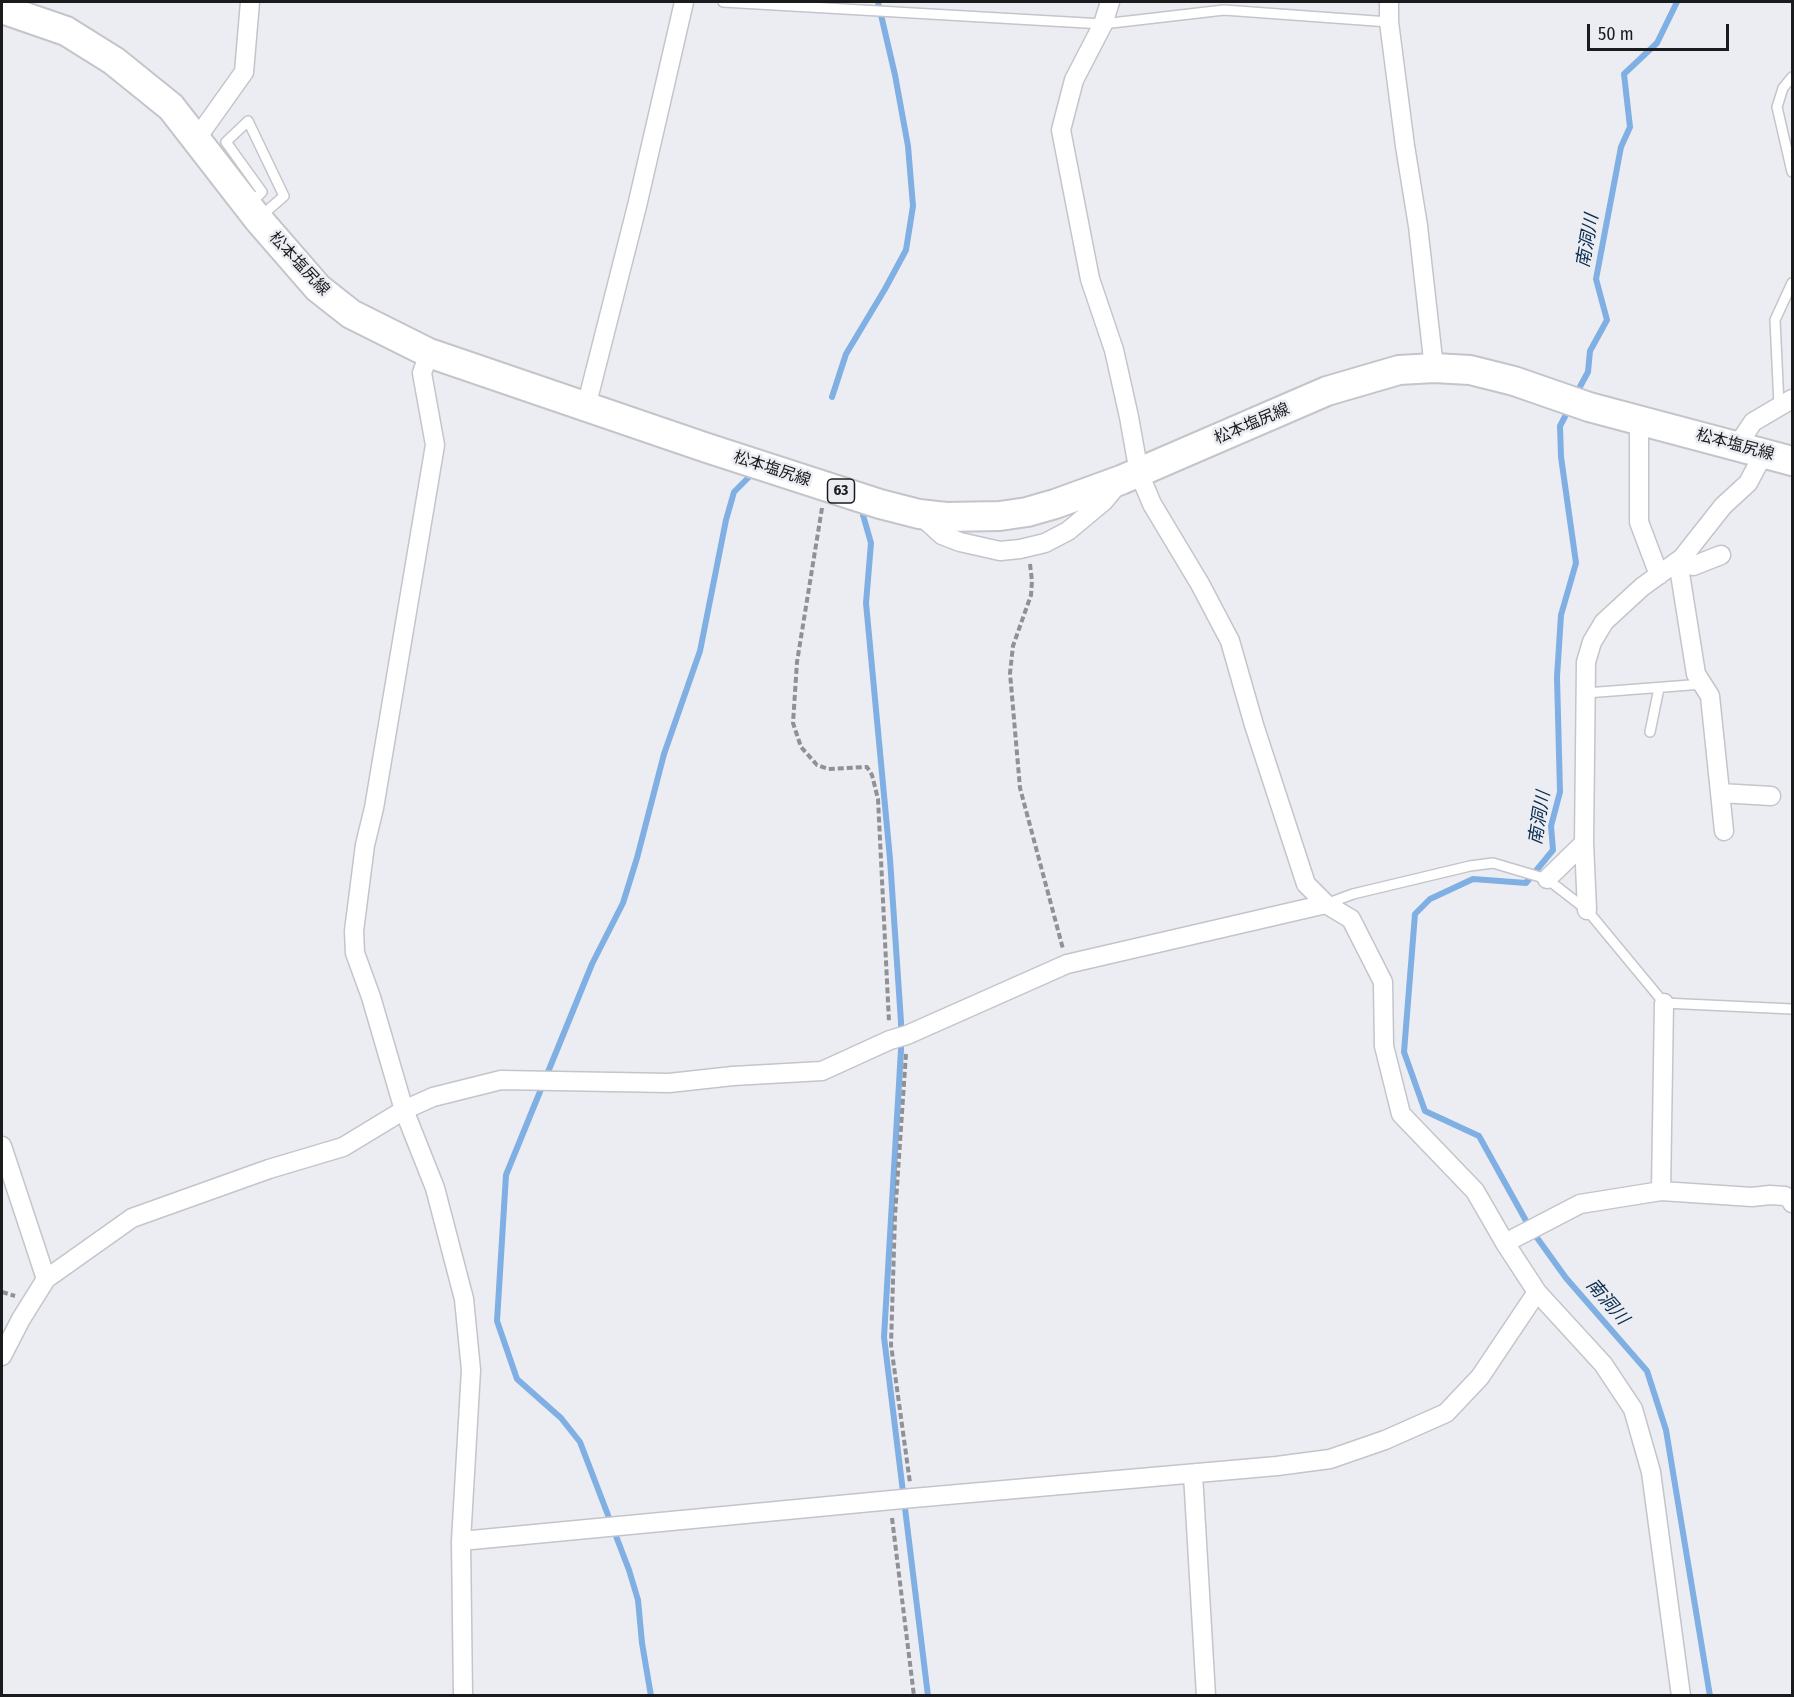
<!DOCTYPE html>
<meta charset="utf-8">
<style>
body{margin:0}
#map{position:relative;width:1794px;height:1697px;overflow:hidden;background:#ebedf3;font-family:"Fira Sans Condensed",sans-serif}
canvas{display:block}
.frame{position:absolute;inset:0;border:3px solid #1a1b1d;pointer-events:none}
.scale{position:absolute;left:1587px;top:24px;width:142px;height:27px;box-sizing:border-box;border:3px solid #1a1b1d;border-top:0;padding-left:8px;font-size:18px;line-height:21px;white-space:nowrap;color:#1a1b1d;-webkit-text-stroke:4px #ebedf3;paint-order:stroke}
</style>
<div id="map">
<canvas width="1794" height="1697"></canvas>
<div class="frame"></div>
<div class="scale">50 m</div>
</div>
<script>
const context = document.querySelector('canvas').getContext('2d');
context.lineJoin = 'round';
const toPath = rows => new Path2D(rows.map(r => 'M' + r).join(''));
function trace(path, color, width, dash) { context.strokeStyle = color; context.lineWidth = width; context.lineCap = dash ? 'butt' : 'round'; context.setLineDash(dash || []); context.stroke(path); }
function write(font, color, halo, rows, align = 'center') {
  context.font = font + ' "Fira Sans Condensed","Noto Sans JP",sans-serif'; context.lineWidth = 5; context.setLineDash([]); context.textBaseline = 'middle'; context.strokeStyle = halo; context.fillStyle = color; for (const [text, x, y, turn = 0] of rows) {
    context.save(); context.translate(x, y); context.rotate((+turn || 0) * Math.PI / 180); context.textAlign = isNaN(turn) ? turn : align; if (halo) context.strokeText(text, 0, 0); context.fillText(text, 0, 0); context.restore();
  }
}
trace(toPath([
 [1576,394,1588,372,1590,351,1607,320,1596,279,1621,147,1630,127,1624,74,1657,43,1677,2],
 [832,397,846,354,885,289,906,250,913,206,908,146,895,75,878,2],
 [1569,409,1560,426,1561,457,1576,563,1561,615,1557,677,1560,792,1551,826,1553,850,1526,883,1473,879,1430,899,1415,914,1404,1052,1425,1111,1479,1136,1530,1228,1566,1278,1647,1371,1666,1430,1710,1696],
 [863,515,871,543,866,603,890,859,901,1022,901,1050,884,1337,928,1696],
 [651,1696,642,1643,638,1600,629,1570,580,1442,561,1418,517,1379,497,1321,506,1175,592,964,623,903,637,858,664,754,700,651,726,520,734,492,752,474]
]), '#80afe3', 6);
const lane = toPath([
 [723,2,1103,24,1224,10,1389,22],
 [1792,77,1783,88,1777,107,1792,172],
 [251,203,262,192,226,142,248,121,284,196,260,217],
 [1779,405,1775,320,1792,283],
 [1586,693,1703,684],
 [1650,732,1659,688],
 [1326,904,1353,894,1470,866,1493,863,1547,879,1587,910,1664,1003,1792,1009]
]);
const street = toPath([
 [1110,2,1103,24,1074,80,1061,130,1090,279,1114,350,1129,417,1139,473,1152,504,1200,584,1230,641,1254,725,1306,884,1326,904,1351,919,1383,982,1384,1046,1401,1114,1475,1191,1505,1243,1537,1292,1603,1364,1633,1409,1651,1472,1681,1696],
 [1389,2,1389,22,1405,146,1418,226,1434,368],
 [197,138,244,72,250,2],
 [429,353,422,373,435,445,374,808,365,845,354,931,355,953,371,997,404,1110,435,1188,464,1299,471,1370,461,1541,463,1696],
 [586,407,637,206,684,2],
 [1639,420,1639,522,1659,575],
 [1737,446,1753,422,1792,399],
 [919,514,942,535,960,542,1000,551,1020,549,1045,543,1068,531,1104,501,1118,484],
 [1721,555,1693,566,1678,561,1696,674,1710,696,1724,831],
 [1720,793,1771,796],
 [1547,879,1584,843],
 [1587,910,1584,843,1586,662,1592,642,1604,622,1642,587,1682,558,1723,506,1748,483,1764,453],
 [2,1146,46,1279],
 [1661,1191,1664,1003],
 [1505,1243,1580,1204,1661,1191,1752,1197,1770,1195,1785,1196,1791,1200,1792,1203],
 [2,1356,21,1319,46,1279,132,1218,269,1169,343,1147,404,1110,433,1097,501,1080,669,1083,733,1076,822,1071,890,1040,907,1035,1067,964,1326,904],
 [1193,1474,1206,1696],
 [461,1541,913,1498,1277,1466,1330,1459,1385,1440,1446,1413,1480,1377,1537,1292]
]);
const primary = toPath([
 [2,9,66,31,114,61,171,107,258,219,318,288,351,314,429,353,707,448,880,504,919,514,946,517,1000,516,1027,512,1055,504,1121,480,1327,391,1399,370,1434,368,1470,370,1514,381,1589,407,1792,461]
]);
trace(lane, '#c3c5cb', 12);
trace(street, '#c3c5cb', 21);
trace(primary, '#c3c5cb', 32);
trace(toPath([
 [822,508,797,662,793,723,801,747,817,765,828,769,867,767,872,775,878,799,889,1022],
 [1030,564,1032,581,1031,595,1013,646,1010,673,1020,788,1063,949],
 [906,1054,895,1216,891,1345,910,1483],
 [2,1292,15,1296],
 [892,1518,914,1696]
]), '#8f9195', 4, [6, 3]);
trace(lane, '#fff', 9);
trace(street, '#fff', 18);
trace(primary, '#fff', 28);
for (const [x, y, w] of [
 [841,491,27]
]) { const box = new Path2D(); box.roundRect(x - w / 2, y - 12, w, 24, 4.5); context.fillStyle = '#ebedf3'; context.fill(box); trace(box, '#1a1b1d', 1.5); }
write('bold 15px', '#1a1b1d', null, [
 ["63",841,491]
]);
write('16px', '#1a1b1d', '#ebedf3', [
 ["松本塩尻線",299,264,47],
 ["松本塩尻線",1252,424,-23],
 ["松本塩尻線",1735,445,15],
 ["松本塩尻線",772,469,18]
]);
write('italic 18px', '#082b4c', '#ebedf3', [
 ["南洞川",1588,241,-80],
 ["南洞川",1540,818,-81],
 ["南洞川",1607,1302,49]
]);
</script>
